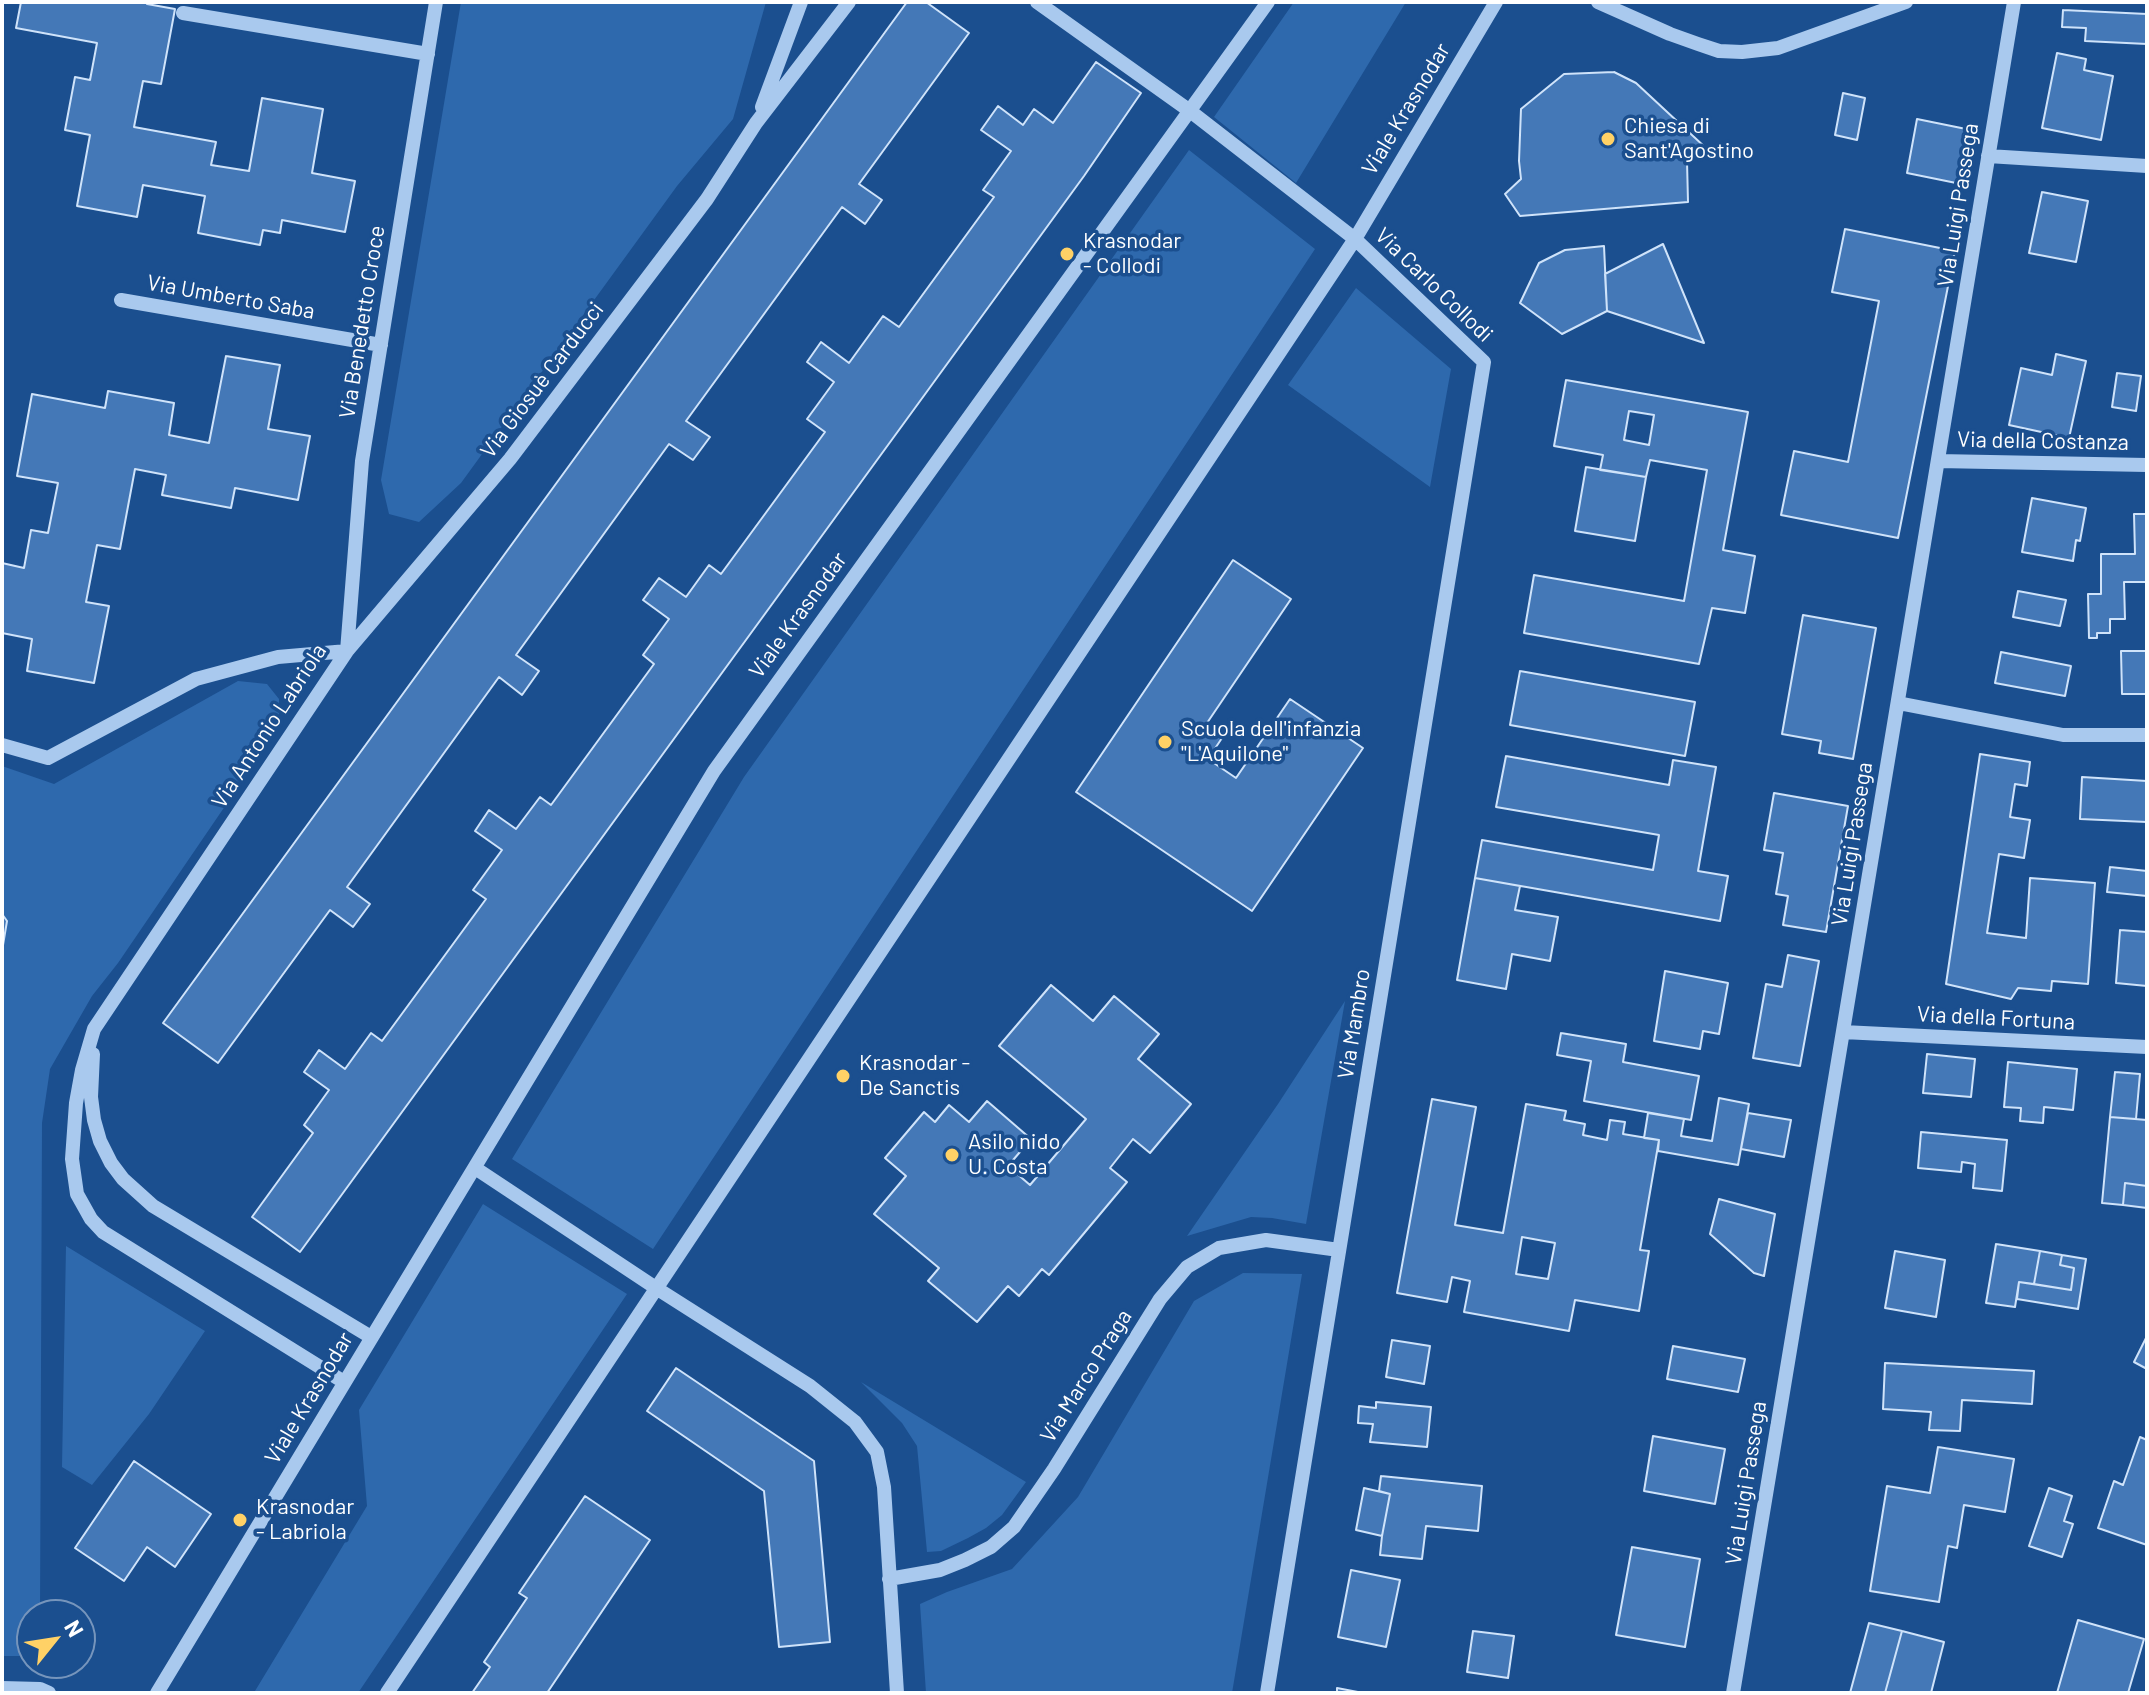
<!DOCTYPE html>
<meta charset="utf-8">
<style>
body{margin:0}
#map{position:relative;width:2149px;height:1695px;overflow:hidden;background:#1b4f8f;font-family:Barlow,sans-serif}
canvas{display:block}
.frame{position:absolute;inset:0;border:4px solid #fff;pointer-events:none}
.north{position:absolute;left:16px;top:1599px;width:80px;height:80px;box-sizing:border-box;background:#1b4f8f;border:2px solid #7695bc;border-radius:50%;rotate:60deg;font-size:22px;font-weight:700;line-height:32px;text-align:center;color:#fff}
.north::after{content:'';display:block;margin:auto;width:28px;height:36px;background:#ffd166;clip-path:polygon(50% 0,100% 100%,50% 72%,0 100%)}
</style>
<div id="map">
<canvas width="2149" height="1695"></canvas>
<div class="frame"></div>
<div class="north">N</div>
</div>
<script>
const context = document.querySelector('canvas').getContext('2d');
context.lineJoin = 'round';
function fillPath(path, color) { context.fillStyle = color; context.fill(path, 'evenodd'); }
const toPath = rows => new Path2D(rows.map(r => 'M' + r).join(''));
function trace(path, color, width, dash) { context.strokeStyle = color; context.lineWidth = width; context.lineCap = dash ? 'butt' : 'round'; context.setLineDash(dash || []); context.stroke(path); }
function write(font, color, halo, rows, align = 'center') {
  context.font = font + ' Barlow,sans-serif'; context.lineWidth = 7; context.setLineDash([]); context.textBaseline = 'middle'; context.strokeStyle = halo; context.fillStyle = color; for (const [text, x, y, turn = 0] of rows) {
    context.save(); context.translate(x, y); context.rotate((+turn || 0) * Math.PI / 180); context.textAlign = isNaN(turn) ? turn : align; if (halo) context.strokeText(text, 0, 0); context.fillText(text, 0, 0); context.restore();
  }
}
fillPath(toPath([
 [461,2,766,2,733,119,677,186,461,483,419,522,389,514,381,480],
 [1294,2,1406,2,1296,183,1214,117],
 [1189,150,1315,249,653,1249,512,1159,744,777],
 [1356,288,1451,369,1430,487,1288,385],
 [238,681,267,684,279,699,279,727,118,963,92,996,50,1069,42,1123,40,1615,32,1615,32,1656,2,1656,2,766,54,784],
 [1345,1001,1306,1224,1272,1218,1251,1217,1187,1236,1278,1104],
 [483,1204,627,1294,358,1693,240,1693,255,1691,367,1506,359,1410],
 [66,1246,205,1331,149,1414,92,1485,62,1467],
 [1243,1273,1302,1274,1232,1693,926,1693,920,1604,947,1592,1012,1569,1078,1497,1194,1301],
 [861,1382,1026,1482,1002,1515,986,1528,968,1538,941,1551,927,1552,917,1446,902,1423]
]), '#2e69ad');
const building = toPath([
 [21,2,147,2,147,4,175,9,161,84,143,81,134,127,216,142,211,165,249,171,262,98,323,109,312,173,355,181,345,232,282,220,280,233,263,230,260,245,198,233,205,196,143,185,137,217,77,206,90,135,65,130,75,77,90,80,97,43,16,28,21,2],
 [907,2,926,2,969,33,859,184,882,200,865,224,842,207,686,421,710,437,693,460,669,444,516,655,539,671,522,695,499,677,347,887,370,904,353,927,330,910,218,1063,163,1023,907,2],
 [2063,10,2147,14,2147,44,2085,41,2086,28,2062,27,2063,10],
 [2057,53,2086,59,2084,70,2113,76,2101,140,2042,128,2057,53],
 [1096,62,1141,93,1084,176,300,1252,252,1217,313,1133,304,1125,329,1090,304,1072,319,1050,345,1069,371,1033,382,1041,486,899,473,890,502,850,475,831,489,810,516,829,540,797,551,805,654,664,643,655,669,619,643,600,659,578,686,597,709,565,721,574,825,432,807,419,834,382,807,362,821,342,849,363,883,316,899,327,994,197,983,190,1011,151,981,130,998,106,1023,125,1034,109,1053,123,1096,62],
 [1614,72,1636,83,1707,149,1687,161,1688,202,1520,216,1505,194,1521,179,1519,161,1521,109,1564,74,1614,72],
 [1843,93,1865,98,1857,140,1835,135,1843,93],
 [1917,119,1971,130,1961,184,1907,173,1917,119],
 [2042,192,2088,201,2076,262,2029,253,2042,192],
 [1845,229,1955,251,1898,538,1781,515,1794,451,1848,462,1879,301,1832,292,1845,229],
 [1663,244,1704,343,1607,311,1605,274,1663,244],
 [1604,246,1607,311,1562,334,1520,303,1539,263,1565,250,1604,246],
 [2056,354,2086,361,2069,438,2009,425,2021,368,2052,375,2056,354],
 [226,356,280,365,268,429,310,436,298,500,235,488,231,508,162,495,166,475,135,469,120,549,97,545,86,602,109,606,94,683,27,671,32,639,2,633,2,563,24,568,31,530,48,533,58,483,17,476,32,394,105,408,108,391,174,403,169,435,209,443,226,356],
 [2117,373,2141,376,2136,411,2112,407,2117,373],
 [1566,380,1748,412,1723,550,1755,556,1745,613,1712,608,1699,664,1524,633,1534,575,1684,601,1707,470,1650,460,1646,477,1600,470,1603,455,1554,446,1566,380],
 [1629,411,1654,415,1649,445,1624,440,1629,411],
 [1586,467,1646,477,1635,541,1575,531,1586,467],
 [2032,498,2086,508,2080,541,2076,540,2073,561,2022,552,2032,498],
 [2134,514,2147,514,2147,582,2124,582,2125,619,2110,619,2110,633,2097,633,2097,638,2089,638,2088,594,2101,594,2101,554,2135,554,2134,514],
 [1233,560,1291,599,1207,723,1224,735,1208,759,1236,778,1290,699,1363,748,1252,911,1076,792,1233,560],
 [2018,591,2066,600,2060,626,2013,617,2018,591],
 [1803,615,1876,628,1853,759,1819,753,1821,741,1782,734,1803,615],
 [2121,651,2147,651,2147,694,2122,694,2121,651],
 [2001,652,2071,666,2065,696,1995,683,2001,652],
 [1520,671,1695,702,1685,756,1510,725,1520,671],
 [1980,754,2030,762,2027,786,2015,784,2010,817,2030,820,2024,858,1999,854,1987,933,2026,938,2030,878,2095,883,2088,984,2052,981,2051,991,2018,988,2011,999,1946,984,1980,754],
 [1506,756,1669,785,1673,760,1716,767,1698,871,1728,876,1720,921,1475,878,1482,840,1653,870,1659,835,1496,807,1506,756],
 [2082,777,2147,781,2147,822,2080,819,2082,777],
 [1774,793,1848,806,1826,932,1783,925,1788,896,1776,894,1783,853,1764,850,1774,793],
 [2110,867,2147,871,2147,896,2107,892,2110,867],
 [1475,878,1520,886,1515,910,1558,917,1550,961,1512,954,1506,989,1457,980,1475,878],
 [2,914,7,921,2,951,2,914],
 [2120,930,2147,932,2147,986,2116,983,2120,930],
 [1788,955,1819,961,1800,1066,1753,1058,1766,984,1782,987,1788,955],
 [1665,971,1728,983,1719,1034,1703,1031,1700,1049,1654,1041,1665,971],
 [1051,985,1093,1021,1114,996,1159,1034,1138,1059,1191,1104,1150,1153,1133,1139,1110,1168,1127,1182,1049,1275,1042,1269,1019,1296,1008,1286,977,1322,928,1281,939,1268,874,1214,906,1176,885,1158,924,1112,935,1122,949,1105,969,1122,987,1101,1031,1139,1008,1166,1030,1185,1086,1119,999,1046,1051,985],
 [1561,1033,1626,1044,1623,1062,1699,1076,1691,1120,1584,1101,1591,1061,1557,1055,1561,1033],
 [1927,1054,1975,1059,1971,1097,1923,1093,1927,1054],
 [2008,1062,2077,1069,2073,1110,2044,1107,2043,1123,2020,1121,2021,1108,2004,1107,2008,1062],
 [2115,1072,2140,1074,2136,1119,2110,1117,2115,1072],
 [1719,1098,1749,1104,1738,1165,1658,1151,1659,1140,1644,1138,1648,1113,1684,1119,1681,1136,1712,1141,1719,1098],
 [1432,1099,1476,1107,1455,1225,1503,1233,1526,1104,1566,1111,1564,1120,1585,1124,1583,1135,1607,1140,1610,1120,1625,1122,1623,1134,1659,1140,1640,1250,1649,1251,1639,1311,1575,1300,1569,1331,1464,1312,1470,1281,1452,1277,1447,1302,1397,1293,1432,1099],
 [1522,1237,1555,1243,1548,1279,1516,1274,1522,1237],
 [1748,1113,1791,1120,1784,1157,1741,1149,1748,1113],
 [2110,1117,2147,1120,2147,1186,2125,1183,2123,1205,2102,1203,2110,1117],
 [1921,1132,2007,1140,2002,1191,1973,1188,1975,1164,1962,1162,1961,1172,1918,1168,1921,1132],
 [2125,1183,2147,1186,2147,1208,2123,1205,2125,1183],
 [1719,1199,1775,1214,1764,1276,1754,1273,1710,1234,1719,1199],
 [1996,1244,2040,1251,2034,1284,2019,1282,2015,1307,1986,1303,1996,1244],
 [1895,1251,1945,1260,1936,1317,1885,1308,1895,1251],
 [2040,1251,2062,1255,2060,1265,2074,1268,2071,1290,2034,1284,2040,1251],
 [2062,1255,2086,1259,2078,1309,2017,1299,2019,1282,2071,1290,2074,1268,2060,1265,2062,1255],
 [2147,1336,2147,1369,2134,1362,2147,1336],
 [1392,1340,1430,1346,1424,1384,1386,1377,1392,1340],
 [1673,1346,1745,1359,1738,1392,1667,1379,1673,1346],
 [1885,1363,2034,1371,2032,1404,1962,1400,1960,1431,1929,1430,1931,1412,1883,1409,1885,1363],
 [676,1368,814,1461,830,1642,779,1647,764,1491,647,1411,676,1368],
 [1376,1402,1431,1407,1427,1447,1370,1442,1373,1424,1358,1423,1359,1406,1376,1408,1376,1402],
 [1653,1436,1725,1449,1715,1504,1644,1491,1653,1436],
 [2140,1437,2147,1440,2147,1545,2098,1528,2114,1481,2123,1485,2140,1437],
 [1938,1447,2014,1459,2005,1512,1964,1505,1957,1548,1948,1546,1939,1602,1870,1591,1887,1486,1930,1493,1938,1447],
 [134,1461,211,1514,175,1567,147,1547,124,1581,75,1548,134,1461],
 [1381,1476,1482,1486,1478,1531,1426,1526,1422,1559,1380,1555,1382,1536,1390,1494,1379,1491,1381,1476],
 [1364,1488,1390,1494,1382,1536,1356,1530,1364,1488],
 [2049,1488,2072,1496,2064,1521,2073,1524,2062,1557,2029,1546,2049,1488],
 [585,1496,650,1540,547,1693,472,1693,490,1667,484,1662,527,1598,519,1593,585,1496],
 [1632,1547,1700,1559,1685,1647,1616,1635,1632,1547],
 [1351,1570,1400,1580,1386,1647,1338,1637,1351,1570],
 [2078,1620,2144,1639,2128,1693,2057,1693,2078,1620],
 [1869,1623,1902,1631,1885,1693,1850,1693,1869,1623],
 [1473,1631,1514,1636,1508,1678,1467,1672,1473,1631],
 [1902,1631,1944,1642,1931,1693,1885,1693,1902,1631],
 [1337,1688,1363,1693,1337,1693,1337,1688]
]);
fillPath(building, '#4478b7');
trace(building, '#cfe3fa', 2);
trace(toPath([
 [1037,2,1190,111,1355,239,1484,362,1267,1693],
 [1598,2,1670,34,1698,44,1719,51,1742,52,1778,48,1906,2],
 [183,13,428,54],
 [762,107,801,2],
 [1988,156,2147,166],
 [121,300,381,345],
 [1938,461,2147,465],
 [347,651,362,461,436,2],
 [1898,703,2063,735,2147,735],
 [2,745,48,758,196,679,278,657,347,651],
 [1843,1032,2147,1047],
 [93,1054,91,1097,94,1120,100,1141,111,1163,123,1179,153,1206,371,1337],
 [475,1168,656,1288,810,1386,855,1422,877,1452,884,1487,897,1693],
 [344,1382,103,1232,91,1219,77,1194,72,1159,76,1103,82,1070,94,1029,347,651,510,459,707,199,756,123,849,2],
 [889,1579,940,1570,965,1560,991,1547,1014,1527,1054,1469,1160,1299,1187,1267,1219,1248,1266,1240,1339,1250],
 [2,1688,40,1689,49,1693],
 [157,1693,714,771,1268,2],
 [387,1693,1355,239,1496,2],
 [1733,1693,2014,2]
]), '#a9c9ee', 14);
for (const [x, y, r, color] of [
 [1608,139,8,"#ffd166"],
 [1067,254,8,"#ffd166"],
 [1165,742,8,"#ffd166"],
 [843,1076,8,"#ffd166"],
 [952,1155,8,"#ffd166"],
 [240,1520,8,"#ffd166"]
]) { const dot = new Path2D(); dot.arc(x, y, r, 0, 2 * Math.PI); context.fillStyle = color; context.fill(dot); trace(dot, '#1b4f8f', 3); }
write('22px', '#fff', '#1b4f8f', [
 ["Viale Krasnodar",1406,109,-59],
 ["Via Luigi Passega",1958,205,-81],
 ["Via Carlo Collodi",1434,285,44],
 ["Via Umberto Saba",231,297,10],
 ["Via Benedetto Croce",362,322,-81],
 ["Via Giosuè Carducci",542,380,-53],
 ["Via della Costanza",2043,441,1],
 ["Viale Krasnodar",798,615,-54],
 ["Via Antonio Labriola",269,726,-57],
 ["Via Luigi Passega",1852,844,-81],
 ["Via della Fortuna",1996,1018,3],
 ["Via Mambro",1354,1024,-81],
 ["Via Marco Praga",1086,1376,-58],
 ["Viale Krasnodar",309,1398,-59],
 ["Via Luigi Passega",1746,1483,-81]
]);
write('22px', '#fff', '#1b4f8f', [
 ["Chiesa di",1624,126],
 ["Sant'Agostino",1624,151],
 ["Krasnodar",1083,241],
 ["- Collodi",1083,266],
 ["Scuola dell'infanzia",1181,729],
 ["\"L'Aquilone\"",1181,754],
 ["Krasnodar -",859,1063],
 ["De Sanctis",859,1088],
 ["Asilo nido",968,1142],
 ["U. Costa",968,1167],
 ["Krasnodar",256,1507],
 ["- Labriola",256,1532]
], 'left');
</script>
